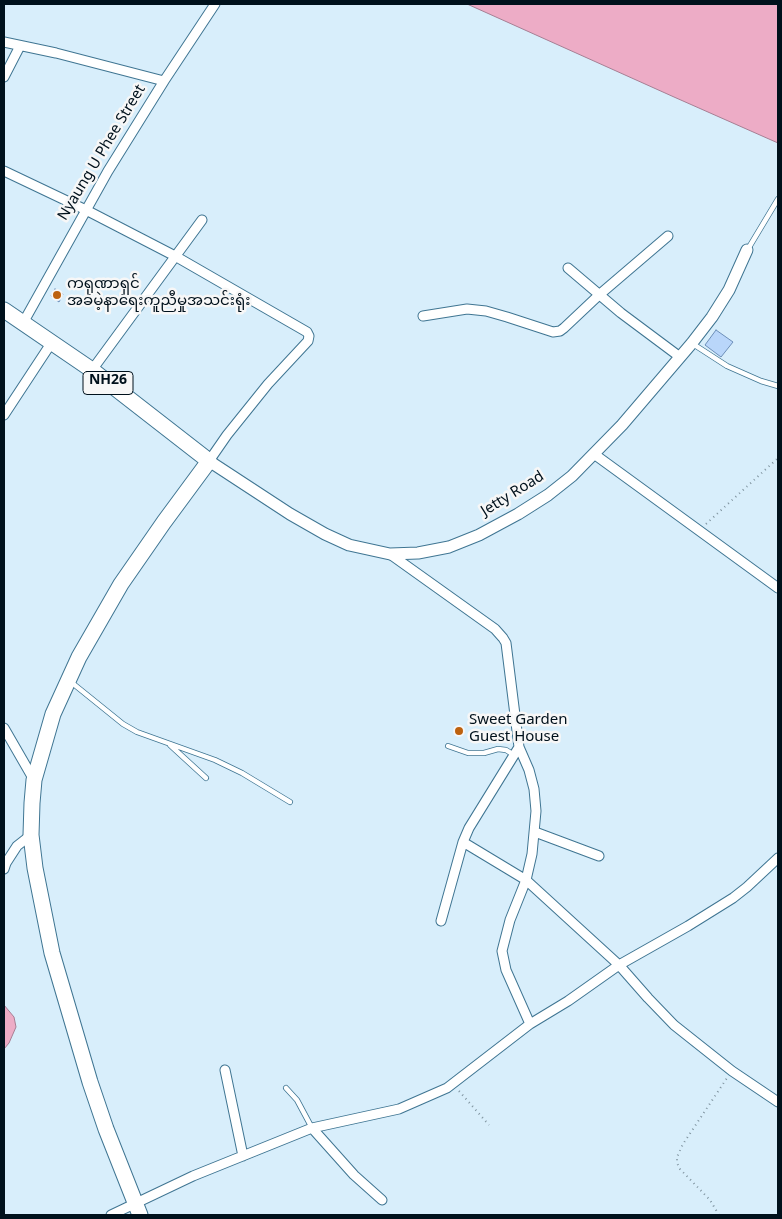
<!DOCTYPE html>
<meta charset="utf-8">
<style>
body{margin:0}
#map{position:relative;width:782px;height:1219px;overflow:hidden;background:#d8eefb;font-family:Georgia,serif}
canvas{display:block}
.frame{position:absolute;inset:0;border:5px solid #00111c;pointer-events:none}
</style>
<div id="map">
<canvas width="782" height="1219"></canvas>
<div class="frame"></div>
</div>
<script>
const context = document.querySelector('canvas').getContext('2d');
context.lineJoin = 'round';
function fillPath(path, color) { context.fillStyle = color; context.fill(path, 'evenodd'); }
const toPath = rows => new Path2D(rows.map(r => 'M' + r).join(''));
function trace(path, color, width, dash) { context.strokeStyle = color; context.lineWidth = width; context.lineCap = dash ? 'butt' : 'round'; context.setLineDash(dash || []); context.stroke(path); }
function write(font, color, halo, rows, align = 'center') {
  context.font = font + ' Georgia,"Noto Sans Myanmar",serif'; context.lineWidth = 5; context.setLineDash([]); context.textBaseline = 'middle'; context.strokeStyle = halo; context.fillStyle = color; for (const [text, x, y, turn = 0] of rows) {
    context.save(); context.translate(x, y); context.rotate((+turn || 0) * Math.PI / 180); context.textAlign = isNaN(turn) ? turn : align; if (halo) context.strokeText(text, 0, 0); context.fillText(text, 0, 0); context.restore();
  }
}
const water = toPath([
 [467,4,778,4,778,143,674,97,467,4],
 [4,1005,14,1017,16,1027,9,1043,4,1049,4,1005]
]);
fillPath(water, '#edacc6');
trace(water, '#a67e93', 1);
const building = toPath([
 [55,289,63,294,59,302,51,296,55,289],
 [716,330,733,342,721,357,705,345,716,330]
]);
fillPath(building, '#b9d6fa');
trace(building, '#6c8eb8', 1);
const service = toPath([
 [748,249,778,199],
 [693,344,727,366,761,381,778,386],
 [71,682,123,724,137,732,215,760,242,773,290,802],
 [170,745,206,778],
 [448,746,468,753,484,753,498,749,506,750,514,755],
 [286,1088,297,1100,312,1128]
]);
const minor = toPath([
 [4,42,56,53,164,81],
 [4,77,20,46],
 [4,171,86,210,175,256,307,332,309,336,308,341,268,384,227,435,209,461],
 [568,268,621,313,680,357],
 [423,316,467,309,486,311,507,317,553,332,560,331,564,328,599,295,668,236],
 [23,323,108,171,164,81,215,4],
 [92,370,202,220],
 [4,415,52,342],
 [594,454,778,588],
 [390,554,495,629,503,638,506,643,519,747,529,770,534,789,536,811,532,854,526,880,510,920,502,951,506,970,530,1024],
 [4,728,34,780],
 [535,832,599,856],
 [463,842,526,880,619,965,648,998,674,1025,732,1071,778,1102],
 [4,869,6,863,17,846,31,835],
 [441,921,463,842,469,828,519,747],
 [225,1070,243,1156],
 [312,1128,354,1175,382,1200],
 [111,1215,193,1176,312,1128,399,1109,447,1088,530,1024,568,1001,619,965,688,926,733,898,747,887,778,858]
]);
const tertiary = toPath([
 [209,461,290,514,325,534,349,545,390,554,418,553,449,547,479,535,518,514,548,495,572,476,622,425,692,343,712,317,729,290,747,250]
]);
const trunk = toPath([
 [4,310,92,370,209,461,164,522,121,584,79,657,53,714,34,780,32,803,31,835,35,868,52,953,90,1082,106,1129,140,1215]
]);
trace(service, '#3f7592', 6);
trace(minor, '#3f7592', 11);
trace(tertiary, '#3f7592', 13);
trace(trunk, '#3f7592', 17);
trace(toPath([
 [706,524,778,458],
 [459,1091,489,1125],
 [719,1215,710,1200,680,1169,677,1163,677,1157,683,1144,727,1078]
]), '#7f939f', 2, [1, 4]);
trace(service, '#fff', 4.5);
trace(minor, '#fff', 9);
trace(tertiary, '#fff', 11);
trace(trunk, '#fff', 15);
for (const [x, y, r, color] of [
 [57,295,5,"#bd610e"],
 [459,731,5,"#bd610e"]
]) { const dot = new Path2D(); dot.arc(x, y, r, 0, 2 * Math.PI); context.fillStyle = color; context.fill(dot); trace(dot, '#f7f7f7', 2); }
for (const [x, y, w] of [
 [108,383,50]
]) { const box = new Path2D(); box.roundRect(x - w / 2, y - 11.5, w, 23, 4); context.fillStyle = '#f7f7f7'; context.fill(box); trace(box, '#00111c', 1); }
write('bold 14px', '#00111c', null, [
 ["NH26",108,383]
]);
write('15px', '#00111c', '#f7f7f7', [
 ["Nyaung U Phee Street",104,154,-59],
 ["Jetty Road",514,496,-32]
]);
write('15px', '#00111c', '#f7f7f7', [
 ["ကရုဏာရှင်",67,286],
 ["အခမဲ့နာရေးကူညီမှုအသင်းရုံး",67,303],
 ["Sweet Garden",469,722],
 ["Guest House",469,739]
], 'left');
</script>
